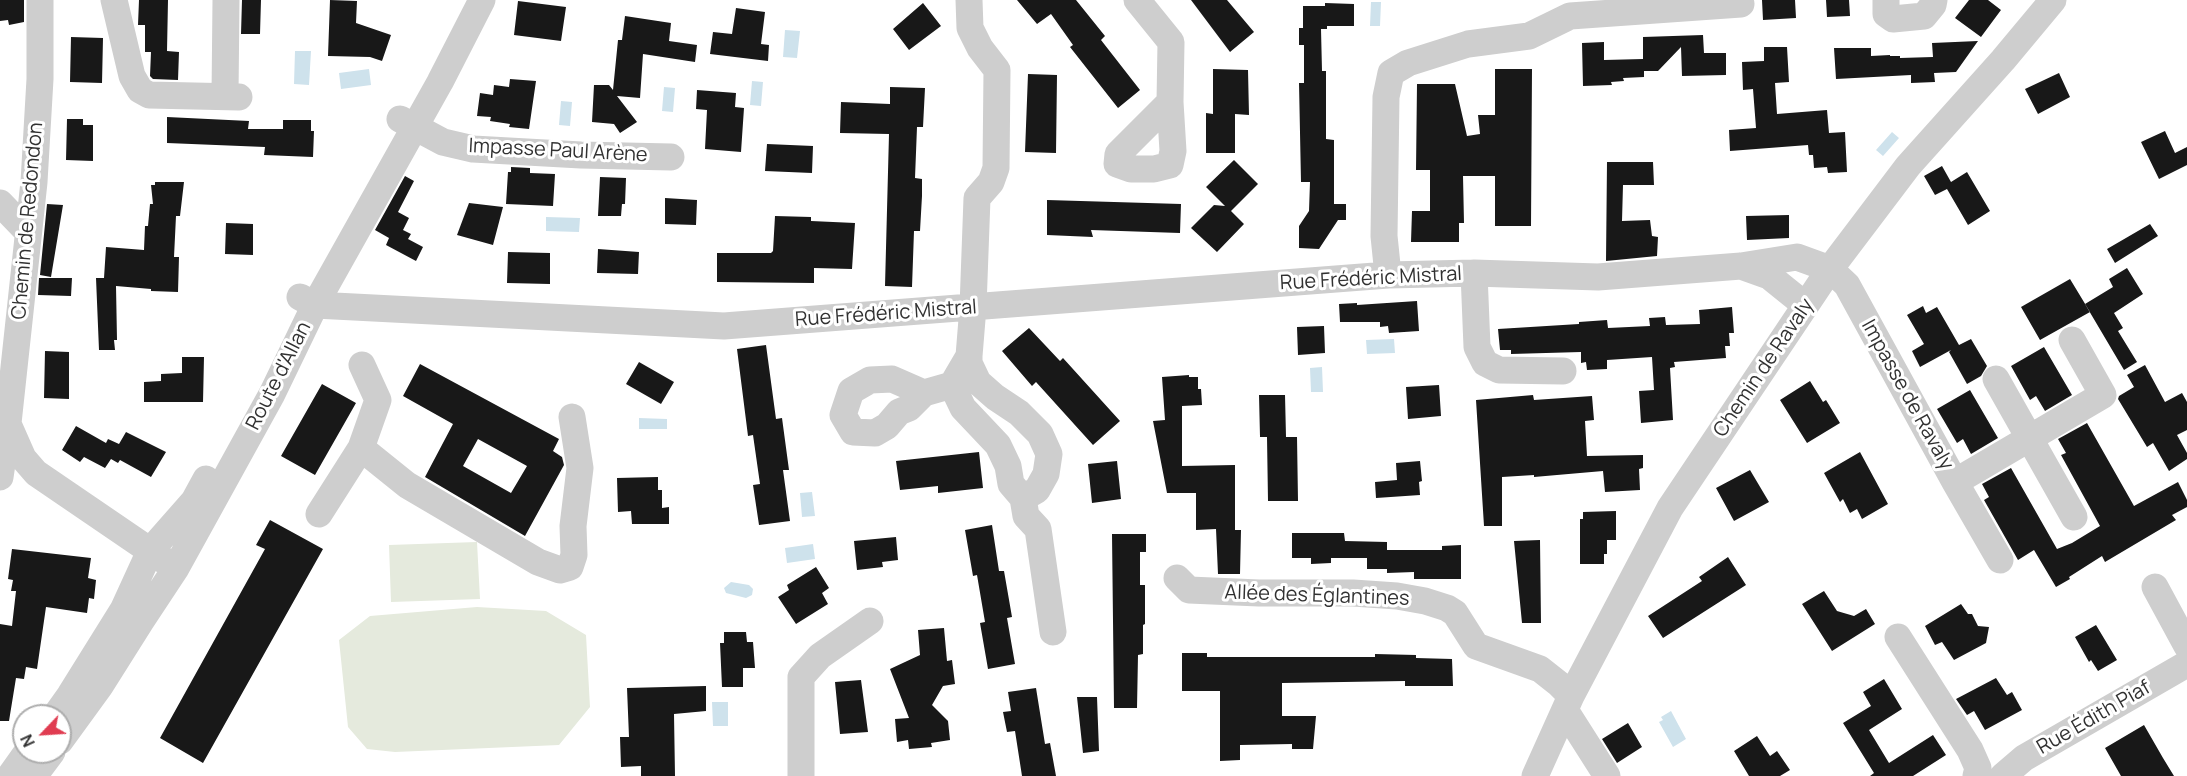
<!DOCTYPE html>
<meta charset="utf-8">
<style>
body{margin:0}
#map{position:relative;width:2187px;height:776px;overflow:hidden;background:#fff;font-family:Manrope,sans-serif}
canvas{display:block}
.north{position:absolute;left:12px;top:704px;width:60px;height:60px;box-sizing:border-box;background:#fff;border:2px solid #adadad;border-radius:50%;rotate:245deg;font-size:16px;font-weight:700;line-height:24px;text-align:center;color:#313131}
.north::after{content:'';display:block;margin:auto;width:21px;height:27px;background:#e03c51;clip-path:polygon(50% 0,100% 100%,50% 72%,0 100%)}
</style>
<div id="map">
<canvas width="2187" height="776"></canvas>
<div class="north">N</div>
</div>
<script>
const context = document.querySelector('canvas').getContext('2d');
context.lineJoin = 'round';
function fillPath(path, color) { context.fillStyle = color; context.fill(path, 'evenodd'); }
const toPath = rows => new Path2D(rows.map(r => 'M' + r).join(''));
function trace(path, color, width, dash) { context.strokeStyle = color; context.lineWidth = width; context.lineCap = dash ? 'butt' : 'round'; context.setLineDash(dash || []); context.stroke(path); }
function write(font, color, halo, rows, align = 'center') {
  context.font = font + ' Manrope,sans-serif'; context.lineWidth = 6; context.setLineDash([]); context.textBaseline = 'middle'; context.strokeStyle = halo; context.fillStyle = color; for (const [text, x, y, turn = 0] of rows) {
    context.save(); context.translate(x, y); context.rotate((+turn || 0) * Math.PI / 180); context.textAlign = isNaN(turn) ? turn : align; if (halo) context.strokeText(text, 0, 0); context.fillText(text, 0, 0); context.restore();
  }
}
fillPath(toPath([
 [477,542,480,599,391,602,389,545],
 [477,607,546,611,586,635,590,707,559,745,395,752,367,749,348,727,339,640,370,616]
]), '#e5eadd');
fillPath(toPath([
 [1371,2,1381,2,1380,26,1370,26],
 [785,30,800,31,797,58,783,57],
 [295,51,311,51,309,85,294,84],
 [369,69,371,85,341,89,339,73],
 [752,81,763,82,761,106,750,105],
 [664,87,675,88,673,112,662,111],
 [561,101,572,102,570,126,559,125],
 [1892,132,1899,138,1883,156,1876,150],
 [546,217,580,218,579,232,546,231],
 [1394,339,1395,353,1367,354,1366,340],
 [1322,367,1323,392,1311,392,1310,368],
 [639,418,667,419,667,429,639,429],
 [812,492,815,516,802,517,800,493],
 [813,544,815,559,787,563,785,548],
 [731,582,749,585,753,589,752,595,746,598,726,593,724,588],
 [712,702,728,702,728,726,713,726],
 [1671,711,1686,739,1673,747,1659,722,1663,720,1661,717]
]), '#cee2ec');
fillPath(toPath([
 [0,0,24,0,24,22,9,25,8,20,0,21],
 [139,0,168,0,167,51,179,52,178,80,153,79,150,76,151,52,145,52,145,25,138,25],
 [242,0,261,0,260,34,241,34],
 [330,0,357,1,356,23,391,35,382,61,370,57,328,56],
 [1017,0,1076,0,1105,36,1101,40,1140,90,1118,108,1070,47,1073,45,1051,14,1037,24],
 [1191,0,1227,0,1254,32,1230,52],
 [1762,0,1795,0,1796,18,1763,20],
 [1826,0,1849,0,1850,16,1827,17],
 [1969,0,1988,0,2001,10,1981,37,1955,18],
 [518,1,566,7,561,41,514,35],
 [923,3,941,26,909,50,893,29],
 [1325,3,1354,4,1354,26,1327,26,1327,29,1321,29,1322,71,1326,71,1326,139,1334,140,1334,204,1346,204,1346,220,1338,220,1319,249,1299,248,1299,226,1309,211,1310,182,1301,182,1299,83,1304,83,1304,45,1299,45,1299,28,1303,28,1303,6,1325,6],
 [736,8,765,12,761,44,769,45,768,61,710,54,713,32,732,34],
 [625,16,671,23,669,41,697,45,695,62,643,54,640,98,617,96,637,122,620,133,614,124,592,122,594,85,609,85,613,90,618,40,622,40],
 [1703,35,1704,53,1726,53,1726,75,1682,76,1681,47,1658,71,1644,71,1644,77,1623,78,1624,81,1611,82,1612,85,1583,86,1582,43,1604,42,1604,60,1643,59,1643,37],
 [71,37,103,38,102,83,70,82],
 [1978,41,1956,72,1934,73,1935,82,1911,83,1911,75,1836,79,1834,48,1871,48,1871,56,1890,55,1890,56,1900,56,1900,58,1933,57,1932,43],
 [1764,47,1787,47,1789,82,1775,83,1777,114,1827,110,1829,133,1845,132,1847,172,1828,173,1827,167,1814,168,1813,155,1809,155,1808,145,1730,151,1729,130,1756,128,1753,89,1743,90,1742,62,1764,61],
 [1213,69,1248,70,1249,115,1235,114,1235,153,1206,153,1206,113,1213,114],
 [1495,69,1532,69,1531,226,1495,226,1495,176,1463,176,1464,223,1459,223,1459,242,1411,242,1412,211,1430,211,1430,170,1416,170,1417,84,1455,84,1467,136,1480,134,1478,115,1495,115],
 [2059,73,2070,97,2038,114,2025,89],
 [1028,74,1057,75,1056,153,1025,152],
 [510,79,536,81,529,129,509,127,510,124,490,121,491,117,477,116,480,93,493,95,494,85,509,87],
 [890,87,925,88,923,127,917,127,915,178,922,179,922,196,920,231,914,231,912,287,885,286,889,134,840,133,841,102,890,104],
 [697,90,736,93,735,107,744,108,741,152,705,149,707,110,696,109],
 [167,117,249,121,248,129,283,129,283,120,311,120,311,131,314,131,313,157,264,155,265,147,167,143],
 [67,119,83,119,83,125,93,125,93,161,66,160],
 [2165,131,2175,153,2187,147,2187,165,2159,179,2141,142],
 [767,144,813,146,812,173,765,171],
 [1234,160,1258,184,1231,211,1244,224,1217,252,1191,228,1214,205,1225,206,1206,187],
 [1607,162,1653,162,1654,185,1623,185,1622,221,1650,220,1652,236,1658,237,1657,256,1606,261],
 [1942,166,1951,182,1967,172,1990,211,1968,225,1947,189,1935,195,1924,176],
 [511,167,530,168,530,173,555,174,553,206,506,204,508,172,511,172],
 [405,176,414,181,398,212,409,218,403,230,411,234,408,239,423,247,416,261,386,245,389,238,375,230],
 [600,177,626,178,625,204,622,204,621,216,598,216],
 [155,182,184,182,180,216,176,216,174,257,179,257,178,292,151,291,151,289,116,286,117,340,114,340,115,350,99,350,96,278,104,278,106,247,144,250,145,226,148,226,150,204,153,204,151,185,155,185],
 [665,198,697,200,696,225,665,224],
 [1047,200,1181,204,1180,233,1091,230,1093,237,1047,235],
 [469,203,503,207,493,245,457,235],
 [47,204,63,205,51,277,40,275],
 [1789,215,1789,238,1747,240,1746,216],
 [775,216,811,217,811,221,855,223,852,269,814,268,814,283,717,282,717,253,771,253,773,251],
 [226,223,253,224,253,255,225,254],
 [2150,224,2158,236,2115,263,2107,249],
 [598,249,639,252,638,274,597,273],
 [508,252,550,253,550,284,507,283],
 [2127,268,2143,294,2114,313,2123,328,2118,331,2137,362,2124,370,2085,304,2113,287,2109,279],
 [39,278,72,278,71,296,38,295],
 [2070,279,2090,312,2040,340,2021,307],
 [1417,301,1419,331,1389,333,1388,326,1380,327,1380,322,1340,322,1339,304,1357,303,1357,305],
 [1923,306,1926,313,1937,307,1959,345,1971,339,1987,366,1981,376,1967,384,1949,352,1951,350,1920,367,1912,351,1924,344,1907,315],
 [1732,307,1734,333,1729,333,1730,346,1725,346,1726,358,1674,362,1675,367,1670,368,1673,420,1641,423,1639,391,1654,390,1652,357,1607,360,1607,369,1587,370,1586,362,1581,363,1581,352,1511,354,1511,350,1500,350,1498,329,1579,324,1579,322,1607,320,1608,328,1650,326,1649,318,1665,317,1666,325,1700,324,1699,310],
 [1324,326,1325,353,1298,355,1297,327],
 [1029,328,1060,361,1063,358,1120,421,1093,445,1036,382,1032,386,1002,351],
 [766,345,776,419,782,418,789,470,783,470,790,521,759,525,753,485,760,484,753,435,748,436,737,349],
 [2044,347,2072,395,2045,411,2036,396,2030,400,2011,366],
 [45,351,69,352,69,399,44,398],
 [182,357,204,357,203,402,144,402,144,382,161,381,161,374,182,373],
 [639,362,674,382,661,404,626,384],
 [420,364,559,439,553,451,562,457,564,465,525,536,425,477,453,424,403,396],
 [478,439,527,466,511,493,463,466],
 [2145,365,2165,402,2182,393,2187,402,2187,430,2177,435,2187,453,2187,459,2169,471,2153,443,2147,447,2118,399,2119,396,2134,387,2127,375],
 [1189,375,1189,377,1198,377,1198,389,1201,389,1202,405,1182,406,1182,466,1235,465,1235,530,1241,530,1240,574,1218,574,1216,529,1196,530,1196,493,1167,493,1153,421,1165,420,1162,377],
 [1810,381,1823,402,1826,400,1840,423,1807,443,1780,400],
 [322,384,356,403,315,475,281,456],
 [1439,385,1441,416,1408,419,1406,387],
 [1970,390,1998,438,1971,454,1963,439,1957,443,1937,409],
 [1259,395,1285,395,1286,437,1297,437,1298,501,1268,501,1267,437,1260,437],
 [1533,395,1534,400,1592,396,1594,420,1585,421,1587,456,1643,455,1643,468,1639,469,1640,490,1605,492,1603,471,1534,477,1534,475,1502,477,1502,526,1484,526,1476,400],
 [2087,423,2134,506,2178,482,2187,500,2187,507,2172,515,2176,520,2105,562,2102,556,2069,577,2070,579,2056,587,2034,550,2018,560,1984,500,1989,497,1982,484,2011,468,2057,549,2072,543,2100,526,2061,455,2066,453,2058,439],
 [76,426,106,443,108,439,119,444,126,432,166,452,151,477,120,460,118,463,111,459,105,468,84,457,80,462,62,450],
 [979,452,983,488,938,493,938,486,900,490,896,461],
 [1860,452,1888,504,1862,519,1857,509,1850,513,1843,499,1840,502,1824,473],
 [1117,461,1121,499,1092,503,1088,464],
 [1420,461,1422,481,1419,482,1420,495,1376,498,1375,482,1397,480,1396,463],
 [1750,470,1769,502,1734,521,1716,488],
 [658,477,658,490,662,490,662,508,669,507,669,524,632,524,631,511,618,512,617,478],
 [1616,511,1616,540,1607,540,1607,554,1604,554,1604,564,1580,564,1580,519,1583,519,1583,512],
 [270,520,323,549,203,763,160,738,265,549,256,545],
 [992,525,999,571,1004,571,1012,617,1007,618,1015,664,988,669,980,623,985,622,977,575,973,576,965,530],
 [1292,533,1344,533,1345,541,1387,542,1387,550,1442,550,1442,546,1461,545,1461,579,1414,579,1414,572,1387,573,1387,569,1367,569,1367,558,1331,558,1331,563,1311,564,1311,558,1292,558],
 [1112,534,1146,534,1146,552,1140,552,1140,585,1145,585,1145,624,1143,625,1143,654,1138,655,1137,708,1114,708],
 [896,537,898,560,882,562,883,567,857,570,854,541],
 [1540,540,1541,623,1522,623,1514,541],
 [12,549,91,558,88,578,96,580,94,599,89,598,87,613,46,607,37,669,26,667,24,679,16,678,9,721,0,721,0,624,12,626,16,591,11,591,13,580,8,579],
 [1728,557,1746,585,1663,638,1648,616,1702,581,1699,577],
 [816,567,829,588,822,593,828,604,796,624,778,597,789,590,787,585],
 [1824,591,1837,611,1854,616,1866,609,1875,624,1832,651,1802,604],
 [1961,604,1968,614,1972,614,1978,626,1989,627,1986,643,1954,660,1942,642,1935,645,1925,626],
 [2096,625,2117,660,2098,671,2091,660,2089,662,2075,637],
 [944,628,947,661,952,660,955,684,943,686,932,705,948,721,950,740,931,743,932,747,909,749,908,740,897,742,895,719,909,718,890,669,920,655,918,630],
 [724,632,746,632,747,642,753,642,755,668,743,668,743,687,722,687,720,643,724,643],
 [1182,653,1207,653,1207,657,1375,657,1375,654,1416,655,1416,658,1452,659,1453,686,1405,686,1405,681,1282,683,1282,716,1316,716,1313,749,1292,749,1292,744,1240,745,1240,760,1220,761,1220,691,1182,691],
 [1996,678,2007,695,2012,692,2022,710,1985,730,1974,711,1967,715,1956,699],
 [1884,679,1902,709,1869,730,1889,763,1933,735,1946,755,1913,776,1870,776,1874,773,1843,723,1871,706,1863,692],
 [861,680,868,732,840,734,835,682],
 [706,686,706,711,674,714,675,776,641,776,641,766,621,767,620,737,629,737,627,688],
 [1036,688,1045,744,1050,743,1056,776,1022,776,1015,731,1007,732,1003,712,1011,711,1008,692],
 [1077,697,1097,697,1099,751,1083,753],
 [1628,723,1642,747,1617,763,1602,739],
 [2144,725,2163,758,2174,776,2121,776,2105,748],
 [1757,736,1770,756,1777,751,1790,770,1780,776,1749,776,1734,751]
]), '#181818');
trace(toPath([
 [114,0,132,76,140,90,149,95,239,97],
 [1137,0,1171,42,1170,102,1173,151,1170,165,1154,169,1131,169,1117,164,1118,154,1170,102],
 [1886,0,1886,14,1893,19,1924,16,1933,5,1934,0],
 [225,96,226,0],
 [400,119,443,142,473,149,581,155,671,157],
 [0,203,28,232],
 [1741,266,1769,276,1805,305],
 [1474,273,1477,347,1485,363,1499,370,1563,371],
 [1388,275,1384,236,1386,97,1391,73,1408,63,1468,44,1529,36,1570,16,1741,4],
 [300,297,315,305,724,326,1388,275,1474,273,1598,277,1741,266,1797,257,1830,269,1847,285,1955,482,2103,395,2072,340],
 [1996,379,2074,517],
 [952,385,963,408,998,445,1008,466,1011,484,1023,498,1037,490,1046,474,1049,454,1040,434,1019,413,995,397,978,382,969,363,969,356],
 [924,393,909,408,899,412,887,426,875,433,853,432,843,415,851,391,870,380,892,379,924,393,952,385,969,356,973,307,977,198,991,182,996,168,997,70,980,48,970,28,969,0],
 [8,424,23,458,36,473,165,561],
 [361,448,407,485,538,562,560,570,570,567,574,555,573,526,580,468,572,417],
 [0,477,8,423,34,182,40,79,40,0],
 [1955,482,2000,560],
 [1023,498,1026,516,1038,529,1053,632],
 [319,514,361,448,378,400,362,365],
 [1177,578,1189,590,1259,593,1353,593,1397,596,1425,601,1447,608,1455,613,1476,646,1540,669,1559,684,1571,696],
 [2155,587,2187,646],
 [1898,637,1970,750,1978,768,1976,776],
 [1565,710,1607,776],
 [55,716,70,695,123,610,150,551,194,501,206,479],
 [60,741,100,686,141,621,176,568,272,394,315,305,440,82,482,0],
 [10,776,27,752],
 [34,776,52,752],
 [801,776,801,677,820,656,870,621],
 [1535,776,1571,696,1670,508,1830,269,1908,166,2003,60,2053,0],
 [2003,776,2024,758,2187,664]
]), '#cecece', 27);
write('20px', '#313131', '#fff', [
 ["Impasse Paul Arène",558,151,3],
 ["Chemin de Redondon",28,221,-85],
 ["Rue Frédéric Mistral",1371,279,-3],
 ["Rue Frédéric Mistral",886,314,-4],
 ["Chemin de Ravaly",1764,368,-56],
 ["Route d'Allan",279,376,-63],
 ["Impasse de Ravaly",1907,395,61],
 ["Allée des Églantines",1317,596,2],
 ["Rue Édith Piaf",2094,718,-30]
]);
</script>
